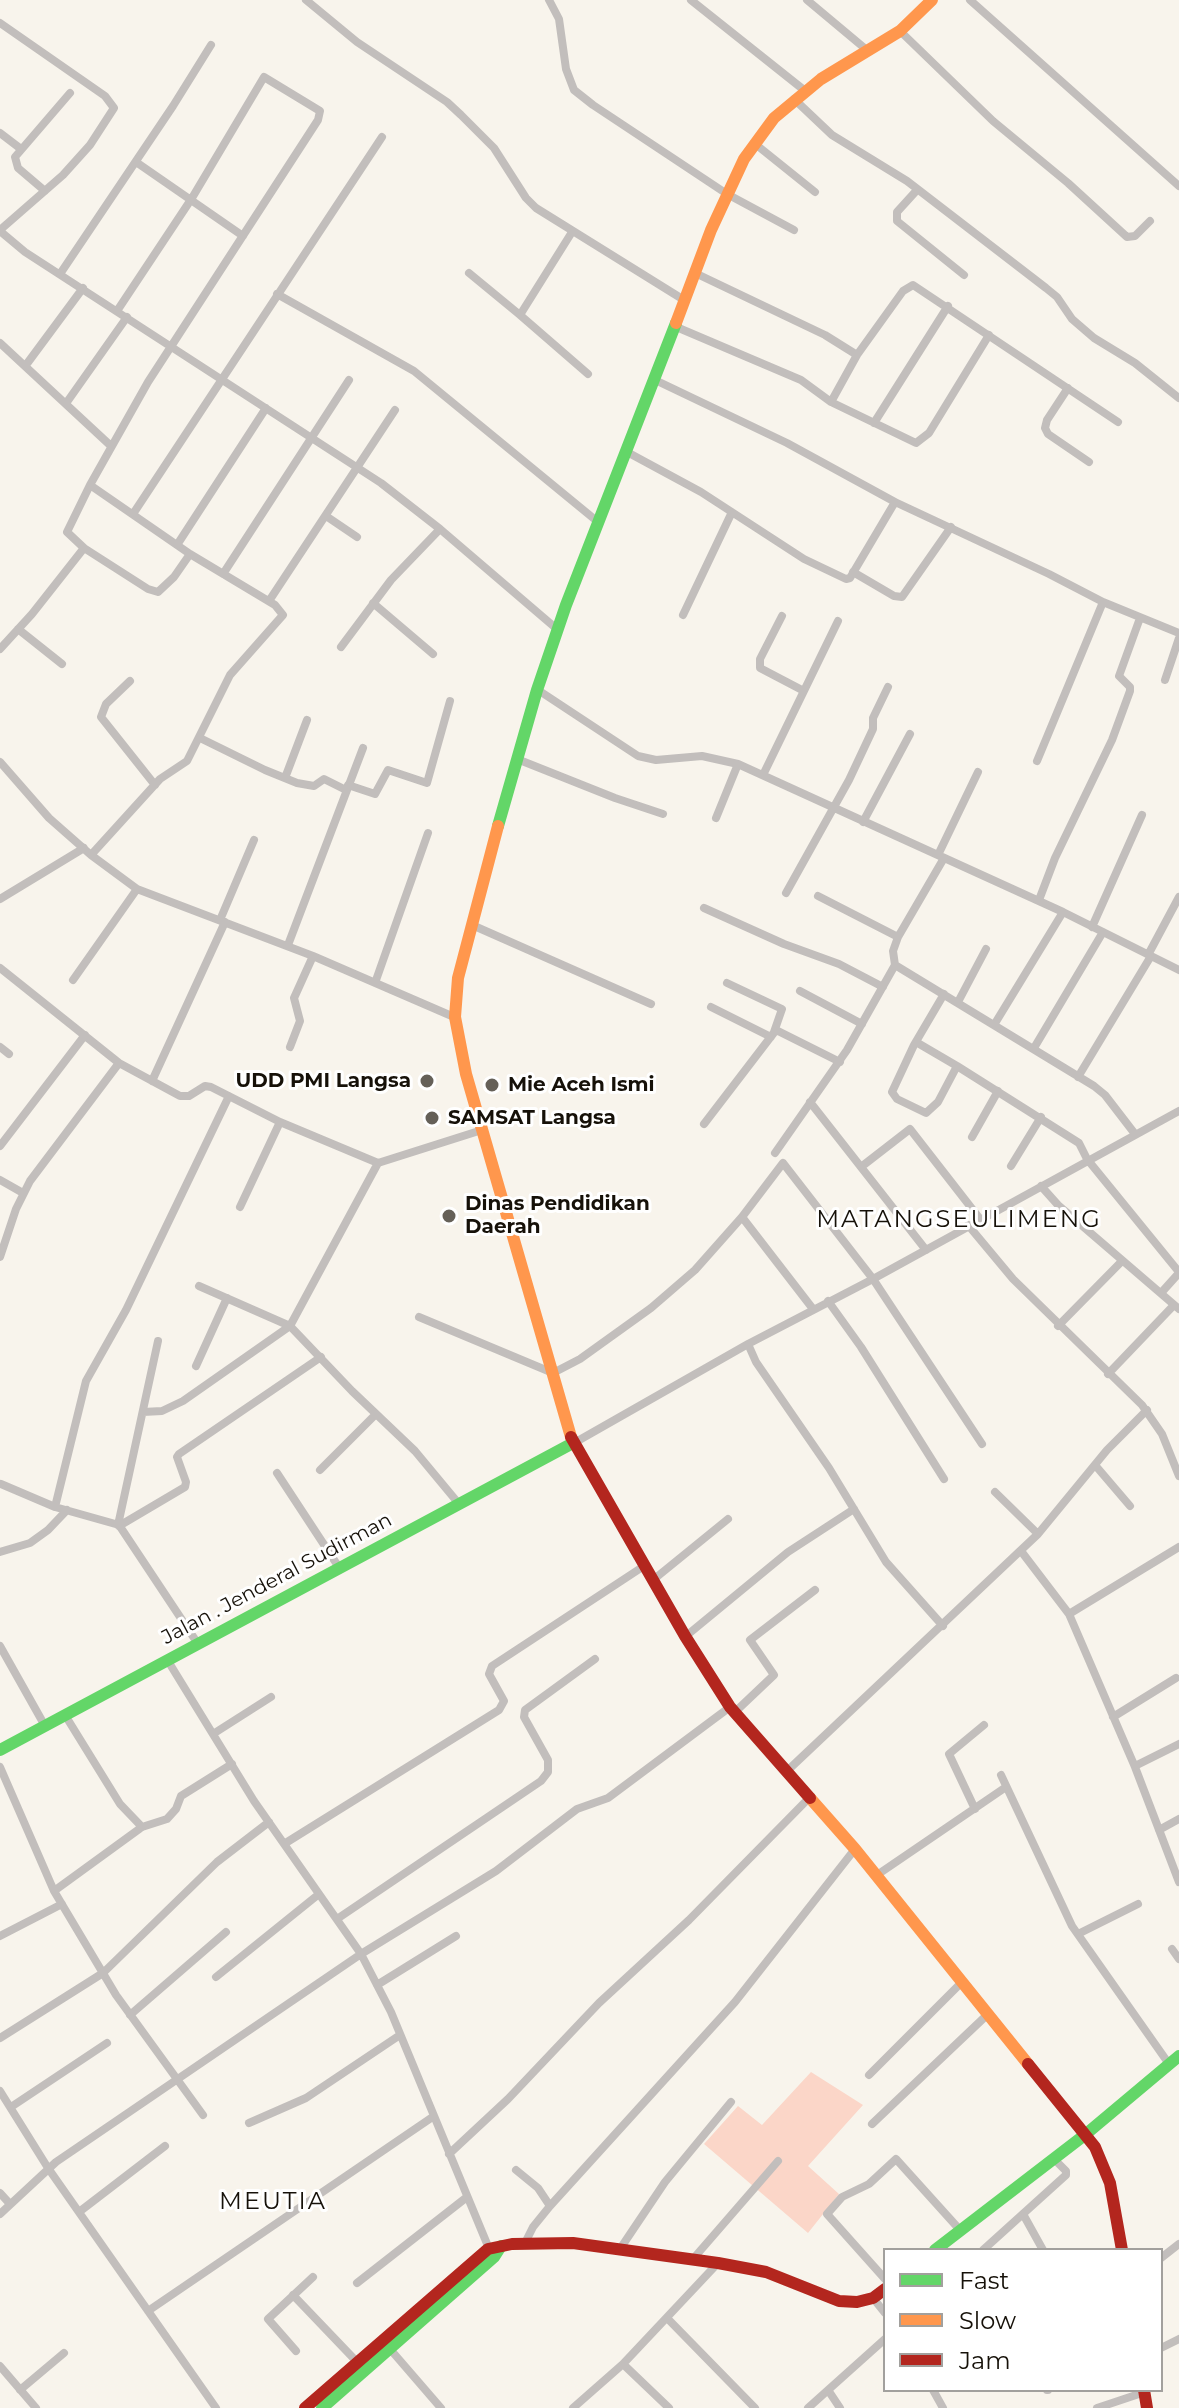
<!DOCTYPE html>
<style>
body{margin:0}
#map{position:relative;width:1179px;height:2408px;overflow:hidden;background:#f8f4ec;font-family:Montserrat,sans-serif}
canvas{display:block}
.legend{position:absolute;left:883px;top:2248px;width:280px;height:144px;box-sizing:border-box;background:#fff;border:2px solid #a2a09d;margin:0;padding:10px 14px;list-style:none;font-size:24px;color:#161109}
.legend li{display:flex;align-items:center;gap:16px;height:40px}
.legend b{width:40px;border:2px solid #a2a09d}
</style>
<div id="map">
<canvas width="1179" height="2408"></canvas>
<ul class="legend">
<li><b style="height:10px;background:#63d668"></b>Fast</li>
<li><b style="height:10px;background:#ff974d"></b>Slow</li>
<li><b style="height:10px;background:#b3261e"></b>Jam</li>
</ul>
</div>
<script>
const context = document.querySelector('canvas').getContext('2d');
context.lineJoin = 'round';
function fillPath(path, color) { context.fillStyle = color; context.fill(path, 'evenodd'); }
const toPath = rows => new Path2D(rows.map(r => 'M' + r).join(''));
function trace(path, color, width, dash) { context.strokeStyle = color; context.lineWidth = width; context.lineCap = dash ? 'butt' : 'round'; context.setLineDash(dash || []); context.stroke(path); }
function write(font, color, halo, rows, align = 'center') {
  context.font = font + ' Montserrat,sans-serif'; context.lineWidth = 6; context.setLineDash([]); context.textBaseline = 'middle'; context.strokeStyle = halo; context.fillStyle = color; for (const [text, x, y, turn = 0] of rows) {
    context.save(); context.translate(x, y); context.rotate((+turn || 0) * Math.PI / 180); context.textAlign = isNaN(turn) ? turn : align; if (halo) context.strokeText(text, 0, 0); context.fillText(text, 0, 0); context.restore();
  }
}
fillPath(toPath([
 [811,2072,863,2105,808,2166,839,2194,808,2233,704,2144,738,2106,762,2125]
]), '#fbd6c8');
trace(toPath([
 [306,0,357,42,447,102,461,115,494,148,526,198,536,208,684,300],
 [549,0,559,19,566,69,574,90,593,105,727,194,794,230],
 [691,0,804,90],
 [807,0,868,51],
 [970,0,1179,186],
 [0,23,105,96,114,108,90,145,63,175,0,230],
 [900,31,993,121,1068,183,1127,237,1135,236,1150,221],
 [794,99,832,135,907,181,1046,288,1057,297,1072,319,1094,338,1135,363,1179,398],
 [0,133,21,149],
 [754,143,815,192],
 [136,162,243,236],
 [917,190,897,212,897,221,964,275],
 [45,191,18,168,15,157,70,93],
 [0,231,25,252,381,483,440,529,558,630],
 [572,232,520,315,588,374],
 [469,273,520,315],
 [695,273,825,335,857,355],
 [60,274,173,106,211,45],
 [277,294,414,371,598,522],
 [674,326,801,380,831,402,916,443,929,433,989,335],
 [0,343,111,446],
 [26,365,83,288],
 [655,380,787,443,895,502,1049,574,1103,602,1179,633],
 [1068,388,1047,420,1045,428,1048,434,1089,462],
 [67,402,127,317],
 [831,402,857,355,903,291,913,285,1118,422],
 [874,423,948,306],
 [627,452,701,492,804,559,846,579,850,578,895,502],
 [90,485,190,554,275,605,283,615,230,675,187,761,160,779,91,855],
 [133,514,382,137],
 [326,516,357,537],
 [177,545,266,408],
 [84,548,148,589,158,592,174,577,190,554],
 [853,572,894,596,902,597,951,527],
 [223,574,349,380],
 [269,601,395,410],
 [373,603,433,654],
 [683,615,732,512],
 [782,616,760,659,760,668,802,690],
 [18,629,62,664],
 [341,647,391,580,440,529],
 [0,649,32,614,84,548,67,532,90,485,148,382,318,120,320,111,264,77,192,198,117,311],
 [1165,680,1179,638],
 [130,681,106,704,101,717,155,785],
 [538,690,638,756,656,760,702,756,738,764,1063,912,1179,970],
 [200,738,265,770,297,783,314,786,324,779,346,790],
 [517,759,615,798,663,814],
 [1037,761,1103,602],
 [0,762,49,818,91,855,137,889,313,956,454,1017],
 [763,775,838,621],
 [285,778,307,720],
 [348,785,375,794,388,770,427,783,450,701],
 [716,818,738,764],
 [863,822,910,734],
 [938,855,978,772],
 [786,893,849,780,873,729,873,718,888,687],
 [818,896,898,937],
 [0,899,84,848],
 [1039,900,1055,858,1112,740,1130,691,1130,687,1119,676,1140,618],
 [704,908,784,944,839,964,883,987],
 [220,920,254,840],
 [472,925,651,1004],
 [1092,927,1142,815],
 [288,945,363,748],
 [1148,955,1179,897],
 [895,965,1094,1086,1105,1095,1135,1134],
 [0,968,119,1063,180,1096,189,1096,205,1086,211,1087,280,1122,378,1163,482,1130],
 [73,980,137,889],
 [375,983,428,833],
 [727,983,782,1009,774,1032],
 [800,991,862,1024],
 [958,1002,986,949],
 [711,1007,771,1037],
 [994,1025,1063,912],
 [916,1042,957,1066,938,1102,926,1113,897,1099,892,1092,914,1045,944,994],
 [0,1047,9,1054],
 [290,1047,300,1021,294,998,313,956],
 [1034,1048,1103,932],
 [957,1066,1079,1143,1087,1159,1179,1272],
 [1078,1077,1151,956],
 [152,1081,225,922],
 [810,1102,926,1250],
 [704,1124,776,1030,840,1062],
 [972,1137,998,1091],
 [0,1146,85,1035],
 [775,1153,847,1050,895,965,893,951,898,937,944,858],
 [1011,1166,1041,1117],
 [861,1167,910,1129,980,1219],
 [0,1180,23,1193],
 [1041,1186,1058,1205,1179,1309],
 [240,1207,280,1122],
 [742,1217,813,1309],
 [968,1225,1013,1279,1142,1405,1162,1434,1179,1476],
 [0,1257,16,1209,30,1181,119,1063],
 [199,1286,290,1326,352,1391,415,1451,459,1504],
 [1161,1293,1179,1273],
 [828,1301,861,1347,944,1479],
 [419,1317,553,1373,580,1359,651,1308,695,1270,742,1217,783,1163,873,1279,982,1444],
 [1058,1326,1122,1261],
 [748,1344,756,1362,829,1468,886,1562,943,1626],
 [196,1366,227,1298],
 [1108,1374,1174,1305],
 [143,1412,162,1411,183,1401,290,1326,378,1163],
 [574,1443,748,1344,873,1279,1179,1111],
 [1095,1465,1130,1506],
 [320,1470,376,1414],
 [277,1473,340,1569],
 [1,1484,55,1507,119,1525,198,1644],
 [995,1492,1038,1534],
 [55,1507,86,1381,126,1310,229,1096],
 [118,1525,158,1341],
 [119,1526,185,1487,186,1482,177,1457,179,1454,321,1357],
 [1021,1551,1069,1614,1135,1767,1179,1882],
 [0,1552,30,1543,48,1530,67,1510],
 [653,1580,728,1519],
 [1069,1614,1179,1547],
 [686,1636,788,1552,854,1509],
 [0,1646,45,1726],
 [168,1661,254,1801,361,1954,391,2012,490,2251],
 [735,1712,774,1675,750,1640,815,1590],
 [65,1715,120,1804,142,1827],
 [1113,1717,1176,1678],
 [213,1734,271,1697],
 [1135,1766,1179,1744],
 [0,1767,54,1891,116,1995,203,2115],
 [786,1772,1038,1534,1107,1450,1147,1410],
 [1001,1775,1072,1926,1169,2064],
 [975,1809,949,1754,984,1725],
 [1159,1830,1179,1819],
 [284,1844,499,1710,504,1701,489,1674,492,1666,644,1566],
 [877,1875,1006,1787],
 [54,1891,142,1827,167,1819,176,1809,181,1796,232,1764],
 [337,1919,541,1781,548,1772,548,1760,524,1717,525,1710,595,1659],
 [1078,1934,1138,1904],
 [0,1936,62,1904],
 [1172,1949,1179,1959],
 [216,1977,319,1894],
 [377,1985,456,1936],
 [130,2015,226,1932],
 [0,2038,103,1973,217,1862,269,1822],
 [869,2075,962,1982],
 [0,2091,48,2168,216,2408],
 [11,2107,107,2043],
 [249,2123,306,2098,400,2035],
 [872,2124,988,2014],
 [449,2154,508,2099,599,2003,689,1920,809,1798],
 [516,2170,538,2188,550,2206],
 [0,2193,10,2204],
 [79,2212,165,2146],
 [0,2214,56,2162,361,1954,496,1871,577,1809,608,1798,730,1707],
 [1023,2214,1043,2250],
 [525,2243,533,2227,550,2206,735,2002,855,1849],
 [620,2249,665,2182,731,2102],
 [983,2250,1066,2175,1066,2171,1053,2158],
 [1161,2258,1179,2244],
 [693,2259,778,2161],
 [885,2279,827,2214,842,2197,869,2184,896,2159,960,2230],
 [357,2283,467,2197],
 [293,2295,358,2363],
 [873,2298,885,2313],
 [148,2311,434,2116],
 [667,2318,755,2408],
 [1161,2348,1179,2339],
 [390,2349,441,2408],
 [296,2351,268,2319,313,2277],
 [623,2364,669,2408],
 [0,2366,36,2408],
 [20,2390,64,2353],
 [828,2390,840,2408],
 [933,2390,943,2408],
 [1047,2390,1048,2390],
 [573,2408,623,2364,718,2263],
 [808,2408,885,2339],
 [1097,2408,1145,2392]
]), '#c2bebc', 8);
trace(toPath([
 [498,826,537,690,566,605,676,323],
 [0,1750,573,1443],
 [1086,2134,1179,2056],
 [935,2250,1086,2134],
 [322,2408,494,2257,501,2246]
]), '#63d668', 12);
trace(toPath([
 [676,323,711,230,744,159,774,118,821,79,900,31,932,0],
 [498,826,458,978,455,1017,466,1074,571,1437],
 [810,1798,855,1849,1028,2064]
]), '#ff974d', 12);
trace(toPath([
 [571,1437,685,1636,730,1707,810,1798],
 [1028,2064,1095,2147,1110,2183,1122,2250],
 [1144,2390,1147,2408],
 [305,2408,488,2249,512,2244,573,2243,718,2263,766,2272,839,2301,857,2302,873,2298,885,2289]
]), '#b3261e', 12);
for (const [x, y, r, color] of [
 [427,1081,8,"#656058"],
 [492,1085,8,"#656058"],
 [432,1118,8,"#656058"],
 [449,1216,8,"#656058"]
]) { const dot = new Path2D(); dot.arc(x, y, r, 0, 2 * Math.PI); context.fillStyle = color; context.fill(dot); trace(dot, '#fff', 3); }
write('bold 20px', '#161109', '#fff', [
 ["UDD PMI Langsa",411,1081,"right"],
 ["Mie Aceh Ismi",508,1085],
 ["SAMSAT Langsa",448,1118],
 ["Dinas Pendidikan",465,1204],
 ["Daerah",465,1227]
], 'left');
write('20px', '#161109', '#fff', [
 ["Jalan . Jenderal Sudirman",277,1579,-28]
]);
context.letterSpacing = '2px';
write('24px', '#161109', '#fff', [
 ["MATANGSEULIMENG",959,1220],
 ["MEUTIA",273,2202]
]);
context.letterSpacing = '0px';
</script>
